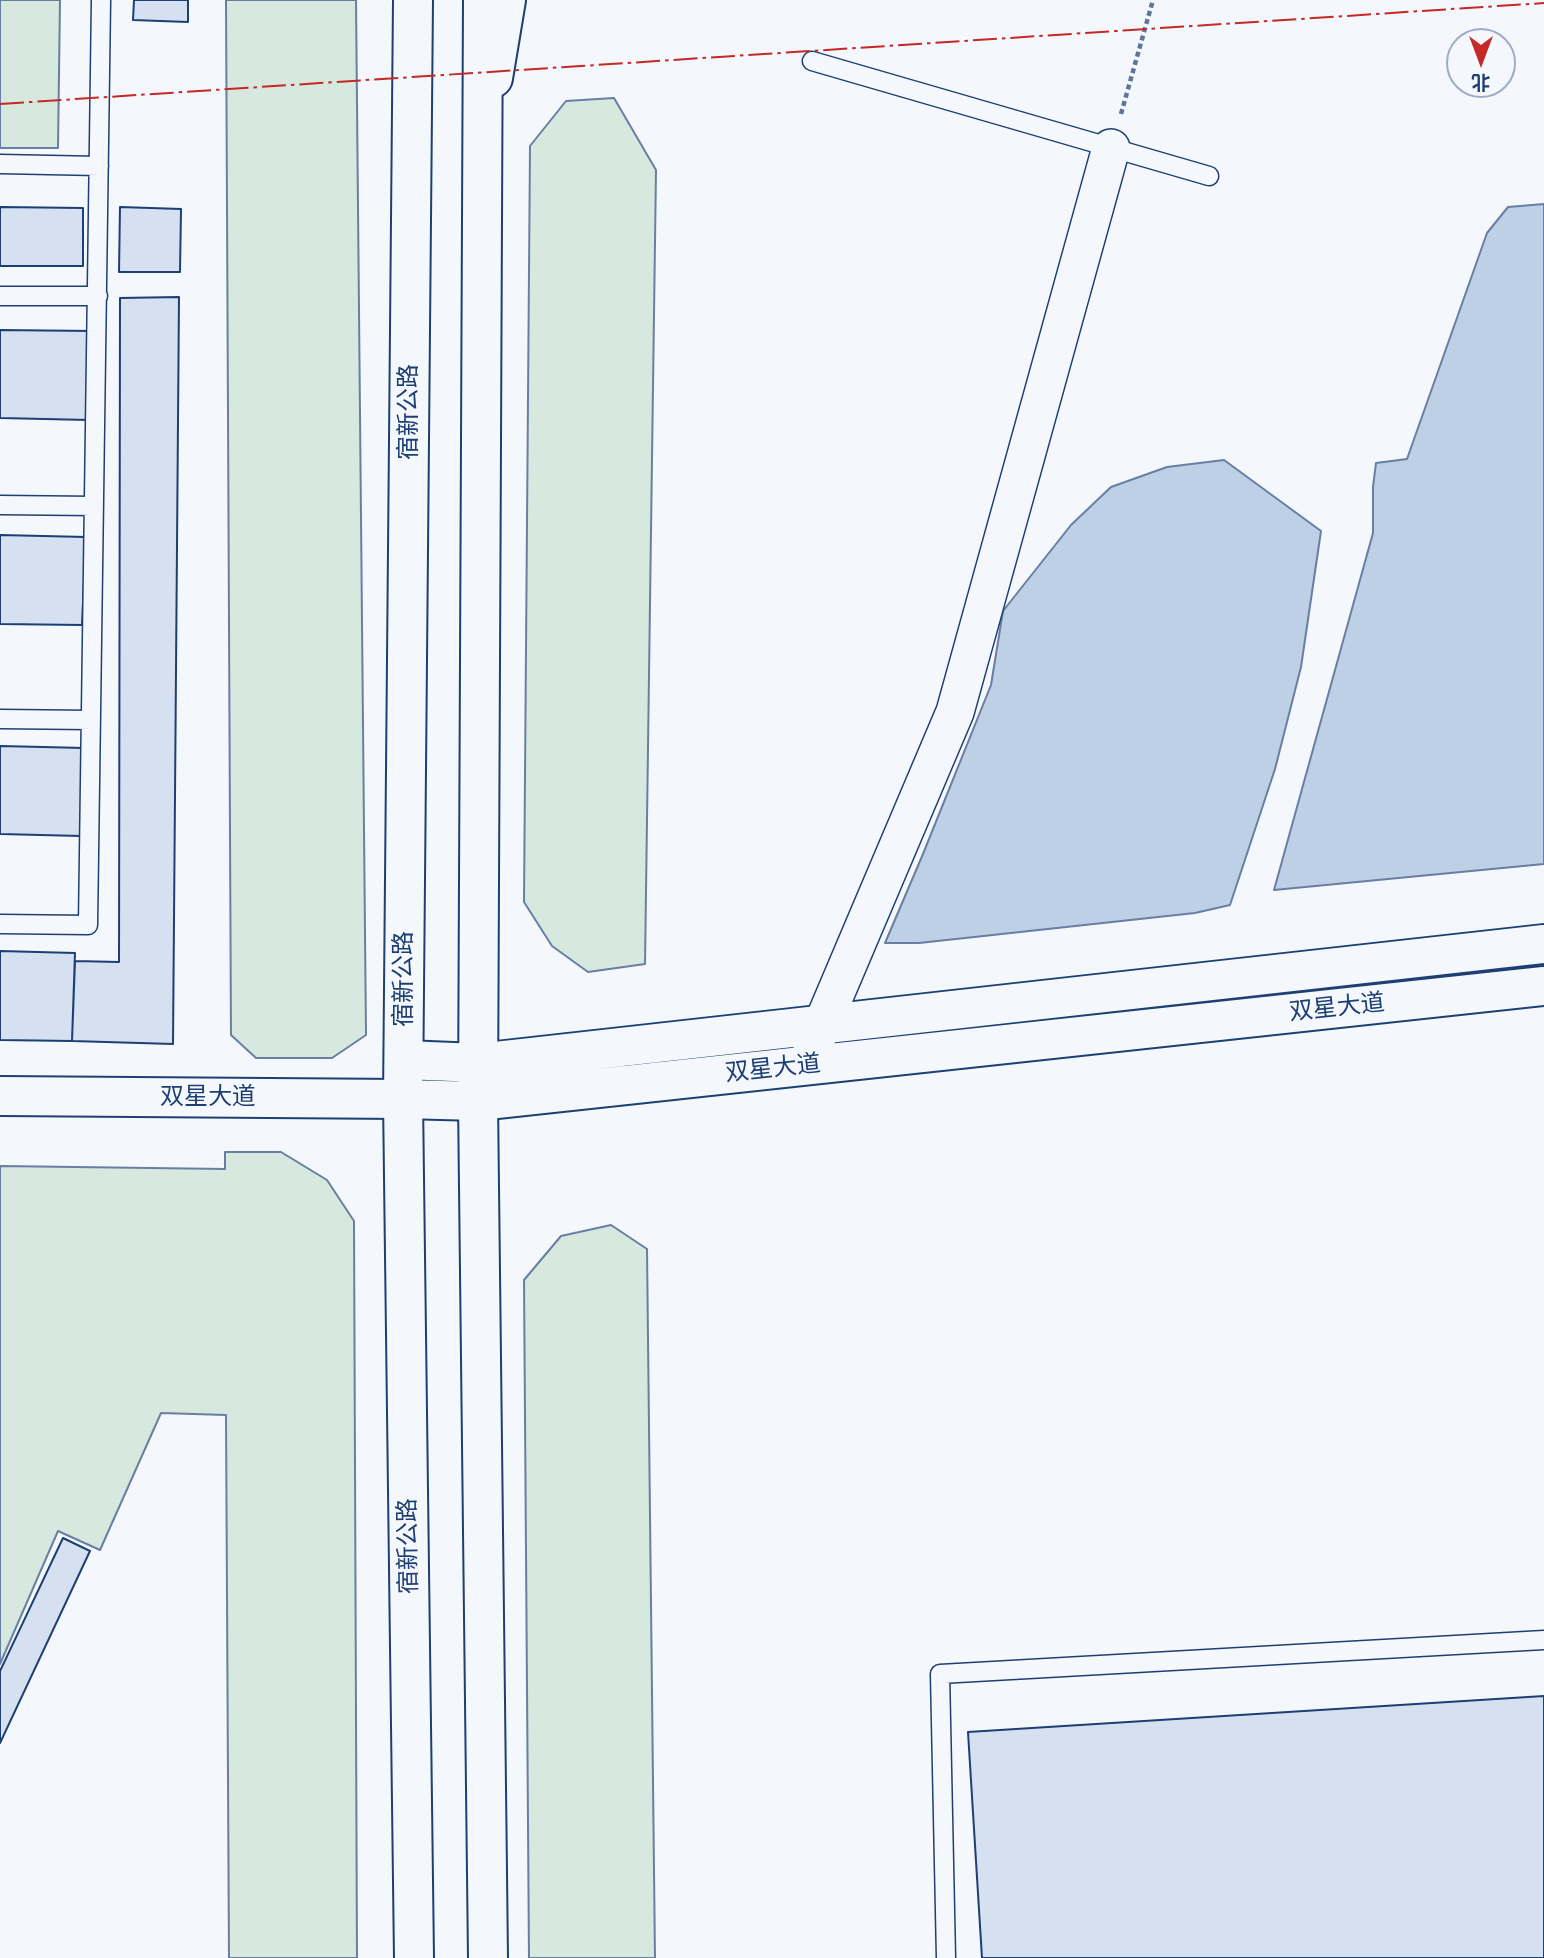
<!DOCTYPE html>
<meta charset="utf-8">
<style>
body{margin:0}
#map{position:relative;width:1544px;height:1958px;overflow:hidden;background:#f4f7fb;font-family:"Fira Sans Condensed","Noto Sans SC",sans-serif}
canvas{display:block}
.north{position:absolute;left:1446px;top:28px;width:70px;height:70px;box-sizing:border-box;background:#f4f7fb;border:2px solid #9eadc5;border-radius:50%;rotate:180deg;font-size:19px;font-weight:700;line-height:28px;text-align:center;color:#1d3f73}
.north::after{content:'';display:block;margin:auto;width:24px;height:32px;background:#c62828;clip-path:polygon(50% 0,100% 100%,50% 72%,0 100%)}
</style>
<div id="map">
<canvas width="1544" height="1958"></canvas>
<div class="north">北</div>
</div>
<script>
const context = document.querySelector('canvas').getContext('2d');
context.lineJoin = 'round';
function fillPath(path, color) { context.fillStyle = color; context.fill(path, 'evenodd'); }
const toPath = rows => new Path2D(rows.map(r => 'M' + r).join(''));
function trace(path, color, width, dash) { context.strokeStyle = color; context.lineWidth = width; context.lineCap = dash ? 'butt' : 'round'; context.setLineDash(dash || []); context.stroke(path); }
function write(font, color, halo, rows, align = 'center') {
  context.font = font + ' "Fira Sans Condensed","Noto Sans SC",sans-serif'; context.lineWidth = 5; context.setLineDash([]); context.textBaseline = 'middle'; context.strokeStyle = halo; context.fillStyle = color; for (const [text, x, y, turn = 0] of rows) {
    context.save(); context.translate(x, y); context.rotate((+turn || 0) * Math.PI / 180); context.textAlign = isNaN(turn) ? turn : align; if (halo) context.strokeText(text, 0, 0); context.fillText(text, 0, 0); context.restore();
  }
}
const green = toPath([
 [0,0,60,0,58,148,0,148,0,0],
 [226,0,356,0,366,1035,332,1058,256,1058,231,1035,226,0],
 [614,98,656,170,645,964,588,972,552,946,524,902,530,146,566,101,614,98],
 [225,1152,281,1152,327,1180,354,1221,357,1958,229,1958,226,1415,161,1413,100,1550,58,1531,0,1664,0,1166,225,1169,225,1152],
 [611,1225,647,1249,655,1958,529,1958,524,1280,561,1236,611,1225]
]);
fillPath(green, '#d7e8df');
trace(green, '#687fa3', 2);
const water = toPath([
 [1544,204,1544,864,1274,890,1373,533,1373,487,1376,463,1407,459,1487,233,1508,207,1544,204],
 [1224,460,1321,531,1301,667,1275,769,1230,905,1195,913,919,943,885,943,923,854,991,685,1003,611,1071,525,1111,487,1167,467,1224,460]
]);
fillPath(water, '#bed0e5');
trace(water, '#687fa3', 2);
const building = toPath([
 [134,0,188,0,188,22,133,20,134,0],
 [0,207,83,208,83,266,0,266,0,207],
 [120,207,181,209,180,272,119,272,120,207],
 [179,297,173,1044,72,1041,75,961,119,962,120,298,179,297],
 [0,330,93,331,89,420,0,418,0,330],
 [0,535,86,537,82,625,0,624,0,535],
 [0,746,85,748,81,836,0,834,0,746],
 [0,951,75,953,72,1041,0,1040,0,951],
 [63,1538,90,1551,0,1743,0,1671,63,1538],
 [1544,1696,1544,1958,982,1958,968,1732,1544,1696]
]);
fillPath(building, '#d5e0f0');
trace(building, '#1d3f73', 2);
const lane = toPath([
 [812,61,1209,176],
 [0,164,99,166],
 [0,296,98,296],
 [0,505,94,506],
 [0,719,91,720],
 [0,924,88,925,101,0],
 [946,1958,940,1674,1544,1640]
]);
const street = toPath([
 [812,1049,955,712,1111,148]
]);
const secondary = toPath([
 [493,78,506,0],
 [404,1060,478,1063,1544,944],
 [0,1096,403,1099,478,1101,1544,986]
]);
const highway = toPath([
 [413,0,403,1099,414,1958],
 [483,0,478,1101,488,1958]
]);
trace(lane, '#1d3f73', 21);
trace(street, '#1d3f73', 40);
trace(secondary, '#1d3f73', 42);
trace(highway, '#1d3f73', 42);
trace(toPath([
 [1121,114,1153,0]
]), '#5e769c', 4.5, [5, 3.5]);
trace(lane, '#f4f7fb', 18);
trace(street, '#f4f7fb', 37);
trace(secondary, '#f4f7fb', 38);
trace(highway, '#f4f7fb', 38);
trace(toPath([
 [0,104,1544,3]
]), '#c62828', 2, [24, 5, 3.5, 5]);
write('24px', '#1d3f73', '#f4f7fb', [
 ["宿新公路",409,412,-90],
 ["宿新公路",404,979,-90],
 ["双星大道",1337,1008,-6],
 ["双星大道",773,1069,-6],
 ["双星大道",208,1097],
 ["宿新公路",409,1546,-91]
]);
</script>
